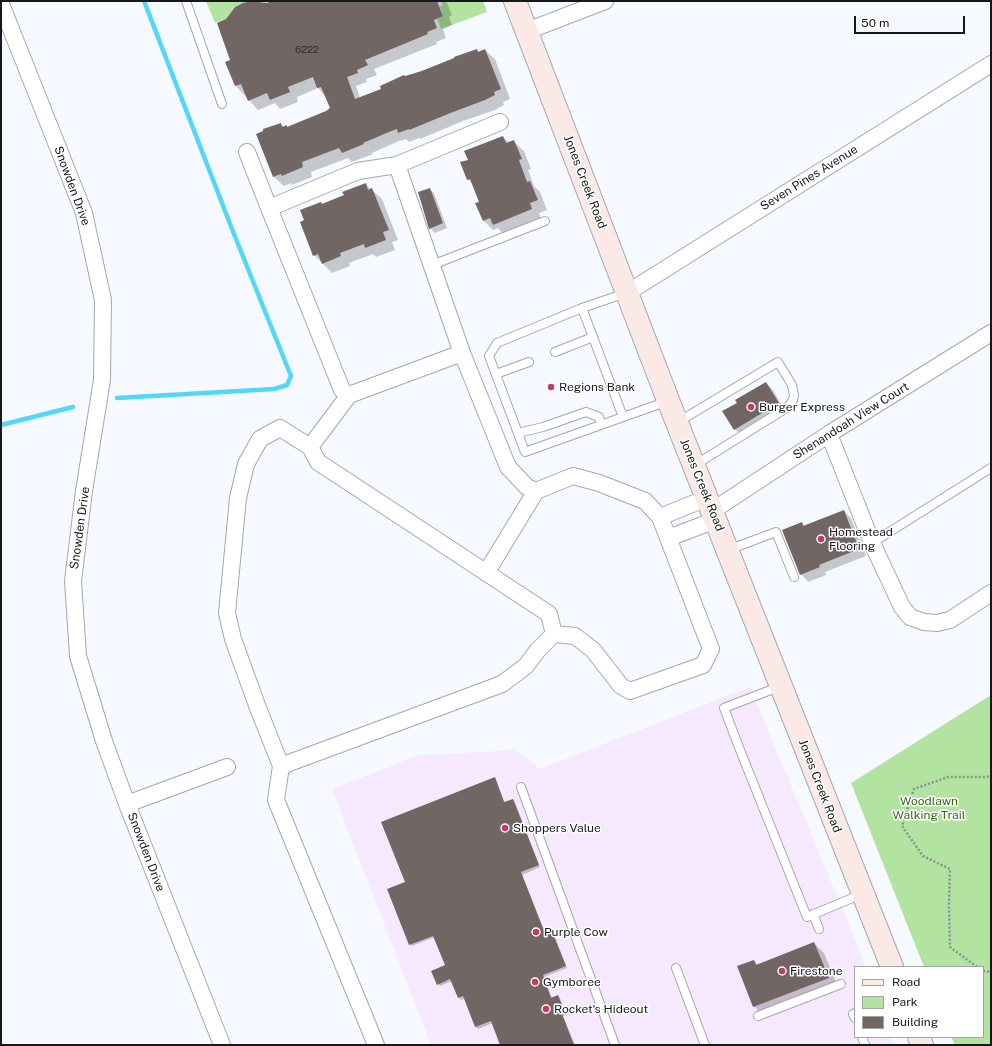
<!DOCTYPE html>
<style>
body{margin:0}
#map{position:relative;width:992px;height:1046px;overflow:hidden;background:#f6f9ff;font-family:"Public Sans",sans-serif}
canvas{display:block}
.frame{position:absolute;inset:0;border:2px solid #16181b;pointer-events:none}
.legend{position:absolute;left:854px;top:966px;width:130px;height:72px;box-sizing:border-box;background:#fff;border:1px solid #a2a3a4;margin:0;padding:5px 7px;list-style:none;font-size:12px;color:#16181b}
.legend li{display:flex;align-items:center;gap:8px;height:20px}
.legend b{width:20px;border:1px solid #a2a3a4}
.scale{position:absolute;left:854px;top:16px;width:111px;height:18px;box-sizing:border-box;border:2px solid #16181b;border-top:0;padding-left:5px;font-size:12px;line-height:14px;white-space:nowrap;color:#16181b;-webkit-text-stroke:3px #fff;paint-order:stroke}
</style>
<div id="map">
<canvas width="992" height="1046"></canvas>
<div class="frame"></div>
<ul class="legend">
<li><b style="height:5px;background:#fbe9e6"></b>Road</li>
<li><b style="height:11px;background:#b3e3a0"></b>Park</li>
<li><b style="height:11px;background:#716664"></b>Building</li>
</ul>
<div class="scale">50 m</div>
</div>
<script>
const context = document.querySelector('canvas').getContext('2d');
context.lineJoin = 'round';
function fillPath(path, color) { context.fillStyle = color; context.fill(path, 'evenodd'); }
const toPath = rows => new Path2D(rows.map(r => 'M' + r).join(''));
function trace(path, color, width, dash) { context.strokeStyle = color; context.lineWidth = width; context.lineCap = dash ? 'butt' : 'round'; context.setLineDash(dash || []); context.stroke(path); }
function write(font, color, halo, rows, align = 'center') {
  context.font = font + ' "Public Sans",sans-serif'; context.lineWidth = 3; context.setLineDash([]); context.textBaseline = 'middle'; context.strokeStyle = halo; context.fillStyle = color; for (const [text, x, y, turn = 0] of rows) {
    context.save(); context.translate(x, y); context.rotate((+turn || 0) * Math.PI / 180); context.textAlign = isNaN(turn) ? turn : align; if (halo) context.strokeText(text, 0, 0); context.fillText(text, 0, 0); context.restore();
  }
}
fillPath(toPath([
 [750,687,849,925,865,967,855,967,855,1037,891,1037,894,1045,431,1045,332,789,419,755,485,752,514,749,540,769]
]), '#f6e9fd');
fillPath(toPath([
 [206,1,272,1,267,3,258,1,243,3,235,7,226,19,215,23],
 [441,1,483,1,487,12,441,29,437,18,443,15,440,7,443,5],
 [991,695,991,1045,955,1045,951,1037,983,1037,983,967,924,967,851,783]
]), '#b3e3a0');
fillPath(toPath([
 [275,1,446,1,452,15,449,17,452,25,443,29,446,38,436,42,437,44,374,69,377,75,366,79,367,82,356,86,360,98,382,90,405,77,477,50,479,52,485,50,495,59,510,99,503,102,504,105,495,110,463,121,420,139,419,138,409,142,406,139,399,141,372,153,373,154,352,162,348,158,311,172,312,177,292,185,291,183,284,186,274,177,258,134,280,124,284,127,287,126,288,127,332,109,326,97,318,88,297,97,298,102,280,109,275,103,258,110,236,86,232,60,267,4],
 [503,137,510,143,514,142,524,151,531,169,528,170,534,186,540,192,547,210,539,213,541,219,503,234,498,228,493,230,484,221,480,202,474,185,468,179,469,160],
 [365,184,382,199,398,240,392,242,395,250,376,257,373,254,349,263,350,266,332,273,314,255,306,220,323,205,345,196],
 [429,189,434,193,447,228,435,233,430,228],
 [766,383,773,390,785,411,742,437,735,429],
 [844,511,851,518,866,556,825,572,826,575,808,582,801,574,802,523,805,526],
 [494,779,496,781,505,803,513,800,515,802,540,867,522,875,545,932,551,930,553,932,567,968,544,977,552,998,558,996,560,998,566,1015,563,1016,575,1045,501,1045,493,1023,478,1029,476,1027,465,998,461,1000,459,998,452,981,440,986,438,984,446,966,435,937,412,946,410,944,406,883],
 [814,943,824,953,838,987,763,1016,754,1006,754,961,758,965]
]), '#0003');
trace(toPath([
 [117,398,274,389,287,385,291,376,232,229,144,1],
 [1,425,73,407]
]), '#53d7f9', 4.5);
fillPath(toPath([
 [251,1,267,3,272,1,437,1,443,16,434,20,437,28,427,32,428,34,365,60,368,65,357,70,358,73,347,77,355,99,381,89,380,86,404,75,405,76,422,71,454,58,454,57,477,49,478,52,485,49,501,89,494,92,495,95,485,100,453,112,409,130,409,129,398,133,397,129,389,132,363,143,364,144,342,153,339,148,302,162,303,167,282,176,281,174,273,177,256,134,263,131,263,129,281,123,282,127,287,125,287,127,326,111,330,108,321,87,317,88,313,77,288,87,290,92,270,100,267,93,248,101,241,84,235,86,225,62,230,60,217,23,226,19,235,7,243,3],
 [503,136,506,143,514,140,522,159,519,160,527,182,530,181,538,200,530,203,532,209,493,225,490,218,483,221,475,203,479,202,470,179,467,180,460,162,468,160,464,151],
 [366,183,368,190,372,188,389,230,383,232,386,240,365,248,364,244,340,253,341,256,322,264,318,254,313,256,300,222,304,220,300,210,321,202,322,204,344,195,342,192],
 [430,188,443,223,429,229,418,192],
 [766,382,779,403,734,430,722,411,737,403,735,400],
 [844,510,859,549,819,565,820,567,800,575,782,530,802,522,803,526],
 [495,777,504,802,513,799,539,865,521,872,544,931,551,929,566,966,543,975,551,998,558,995,565,1013,562,1014,574,1045,500,1045,491,1021,475,1027,463,996,458,998,450,979,437,985,431,971,445,965,433,936,409,945,387,889,405,882,381,822],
 [814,942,829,978,753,1007,737,966,754,960,756,965]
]), '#716664');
const lane = toPath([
 [186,1,222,104],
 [432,265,545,221],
 [626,293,582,308,497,343,489,356,525,452,668,401],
 [582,308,623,417],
 [555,352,593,337],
 [496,374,529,362],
 [678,422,778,362,792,385,794,395,793,400,788,407,695,465],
 [518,433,543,427,586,412,599,417,601,425],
 [872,543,991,468],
 [728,550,776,532,794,577],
 [781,686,724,708,740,750,807,917,862,894],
 [521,787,615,1045],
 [813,914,819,929],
 [676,968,705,1045],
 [855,1013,853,1014,855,1018],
 [758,1016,841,984],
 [862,1037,865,1045]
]);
const street = toPath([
 [1,4,84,213,103,300,102,380,84,491,73,581,78,656,104,741,127,804,222,1045],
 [527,31,605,1],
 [247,152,269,208,358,171,397,165,462,353,508,467,527,487,536,491,573,476,599,483,645,501,660,517,711,649,703,665,630,691,621,686,593,650,575,636,554,634],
 [397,165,500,122],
 [269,208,342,390,349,395,462,353],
 [627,293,991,64],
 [349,395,310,447,280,428,260,439,246,464,238,498,227,613,233,639,258,708,281,766,276,800,376,1045],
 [829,434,872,543,902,607,910,617,924,622,937,623,950,620,991,593],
 [712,511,829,434,991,333],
 [660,517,707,498],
 [668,538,716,520],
 [486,573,536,491],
 [281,766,502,684,526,666,537,651,554,634,549,614,318,462,310,447],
 [127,804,227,767]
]);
const secondary = toPath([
 [515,1,668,400,892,967],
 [919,1037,922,1045]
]);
trace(lane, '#a3a7b0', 10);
trace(street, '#a3a7b0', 18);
trace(secondary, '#a3a7b0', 24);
trace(toPath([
 [977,967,950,947,949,907,950,869,923,856,902,826,914,789,948,777,987,777,991,775],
 [983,971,991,972]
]), '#8c8e93', 2.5, [2, 2]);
trace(lane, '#fff', 8);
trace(street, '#fff', 16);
trace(secondary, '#fbe9e6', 22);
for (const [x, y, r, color] of [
 [551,387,4,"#c3386d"],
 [751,407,4,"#c3386d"],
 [821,539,4,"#c3386d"],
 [505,828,4,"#c3386d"],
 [536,932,4,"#c3386d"],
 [782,971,4,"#c3386d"],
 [535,982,4,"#c3386d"],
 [546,1009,4,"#c3386d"]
]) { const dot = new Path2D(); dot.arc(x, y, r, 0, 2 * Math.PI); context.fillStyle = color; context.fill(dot); trace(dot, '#fff', 1.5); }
write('10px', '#2d2c2d', null, [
 ["6222",307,50]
]);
write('12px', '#16181b', '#fff', [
 ["Seven Pines Avenue",809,178,-32],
 ["Jones Creek Road",585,182,69],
 ["Snowden Drive",72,186,70],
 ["Shenandoah View Court",851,421,-32],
 ["Jones Creek Road",702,485,68],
 ["Snowden Drive",80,528,-82],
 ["Jones Creek Road",820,786,69],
 ["Snowden Drive",146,852,69]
]);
write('12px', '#16181b', '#fff', [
 ["Regions Bank",559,387],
 ["Burger Express",759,407],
 ["Homestead",829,532],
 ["Flooring",829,546],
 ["Shoppers Value",513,828],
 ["Purple Cow",544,932],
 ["Firestone",790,971],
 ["Gymboree",543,982],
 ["Rocket's Hideout",554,1009]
], 'left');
write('12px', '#326516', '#fff', [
 ["Woodlawn",929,801],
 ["Walking Trail",929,815]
]);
</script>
